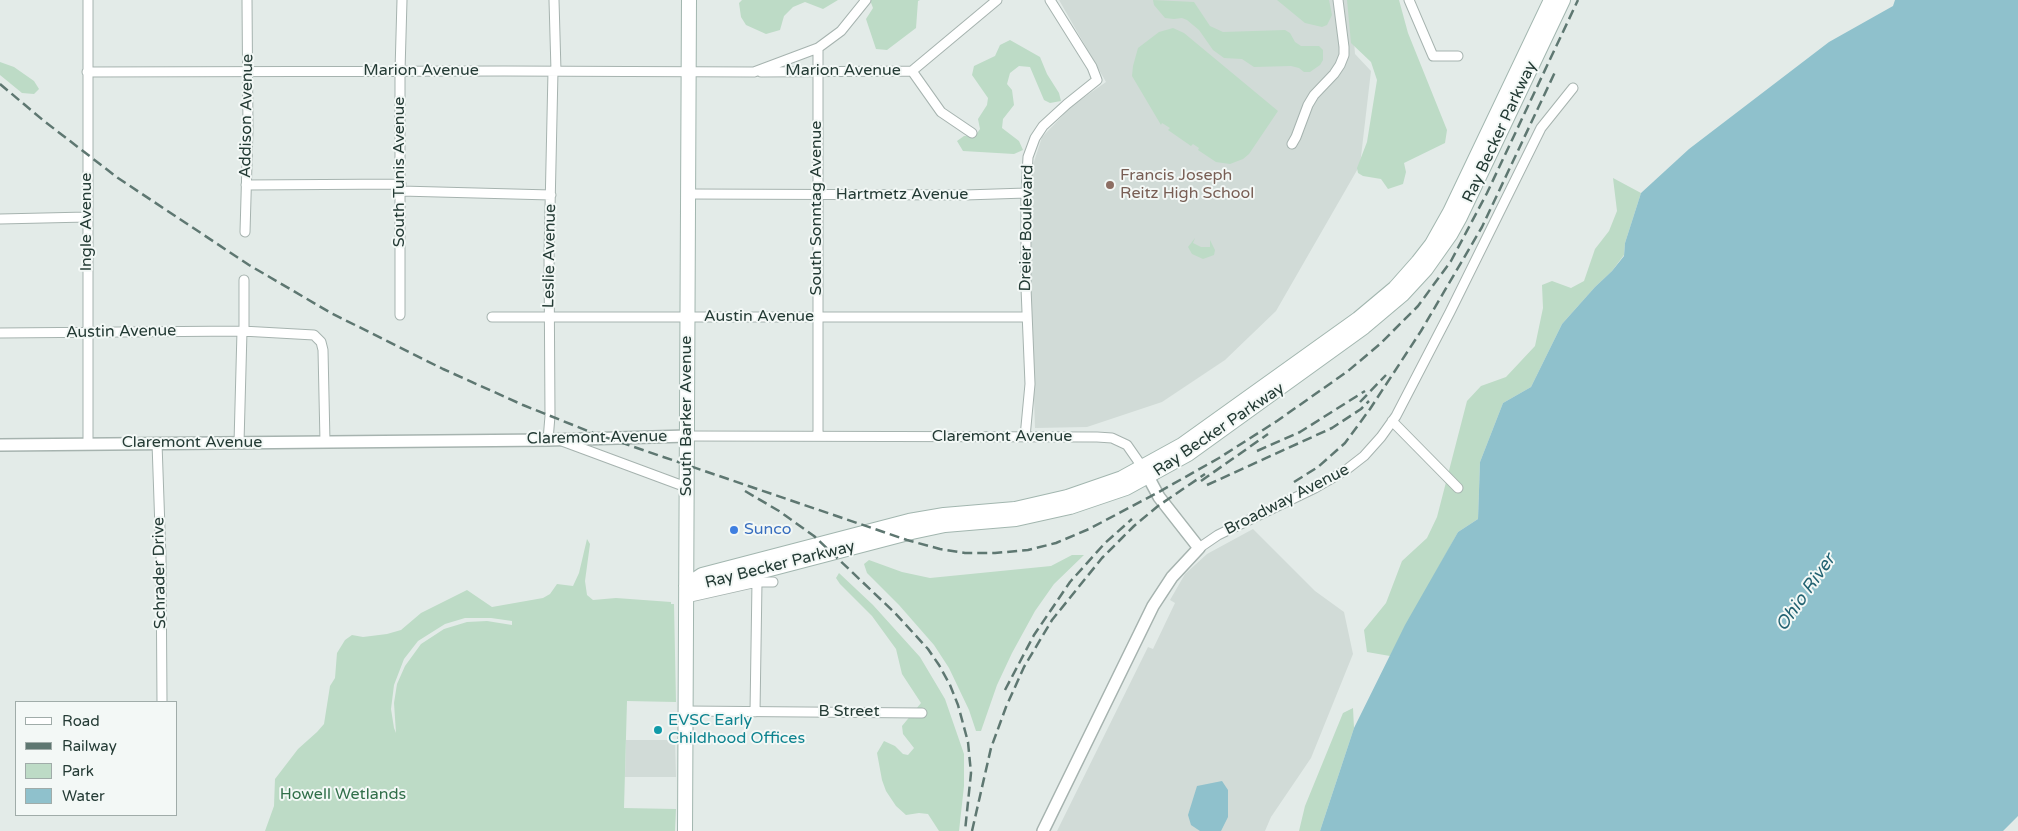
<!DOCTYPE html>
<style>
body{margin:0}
#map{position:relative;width:2018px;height:831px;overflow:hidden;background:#e3ebe8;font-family:"Varela Round",sans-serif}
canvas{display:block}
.legend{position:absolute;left:15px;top:701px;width:162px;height:115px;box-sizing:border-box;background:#f3f8f6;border:1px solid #a0aca9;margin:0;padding:6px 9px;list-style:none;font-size:15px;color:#243b35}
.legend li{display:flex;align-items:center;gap:10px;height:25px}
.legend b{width:25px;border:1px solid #a0aca9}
</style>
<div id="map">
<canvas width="2018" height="831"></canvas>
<ul class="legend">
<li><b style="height:6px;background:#fff"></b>Road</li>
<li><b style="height:6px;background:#5e7771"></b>Railway</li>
<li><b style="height:14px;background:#bddbc6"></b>Park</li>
<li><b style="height:14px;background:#8fc1cc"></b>Water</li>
</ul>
</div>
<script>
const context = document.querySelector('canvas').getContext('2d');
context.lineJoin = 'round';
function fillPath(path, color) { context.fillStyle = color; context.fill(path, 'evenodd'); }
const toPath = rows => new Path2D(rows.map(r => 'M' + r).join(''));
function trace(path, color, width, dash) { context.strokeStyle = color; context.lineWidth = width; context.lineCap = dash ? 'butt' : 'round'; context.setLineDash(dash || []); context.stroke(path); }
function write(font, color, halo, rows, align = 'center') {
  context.font = font + ' "Varela Round",sans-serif'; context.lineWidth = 4; context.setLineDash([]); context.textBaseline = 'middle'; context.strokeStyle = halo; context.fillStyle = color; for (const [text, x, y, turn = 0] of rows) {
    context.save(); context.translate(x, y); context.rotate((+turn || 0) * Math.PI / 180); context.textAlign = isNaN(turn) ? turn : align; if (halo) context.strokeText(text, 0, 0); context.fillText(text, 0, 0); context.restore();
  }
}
fillPath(toPath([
 [1059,0,1351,0,1355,54,1371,71,1360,165,1276,311,1225,360,1162,402,1087,427,1035,428,1031,310,1032,168,1042,137,1073,105,1106,82],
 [1253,529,1315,591,1344,612,1353,654,1311,758,1271,817,1265,831,1057,831,1148,647,1153,649,1175,603,1170,600,1185,574,1207,554],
 [626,740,675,740,676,777,625,777]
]), '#d1dbd7');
fillPath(toPath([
 [742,0,838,0,823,9,805,2,793,7,784,16,780,30,766,34,746,25,741,17,739,3],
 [870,0,920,0,918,1,916,28,887,50,876,49,866,19,873,8],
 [1153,0,1194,2,1210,26,1223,32,1285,30,1290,33,1295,42,1301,46,1319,46,1323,50,1323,60,1320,65,1310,72,1304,72,1299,68,1291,66,1254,67,1242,59,1224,58,1213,50,1199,30,1187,20,1182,18,1174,19,1165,18,1154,5],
 [1277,0,1329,0,1332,15,1327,25,1322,27,1305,23],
 [1347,0,1399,0,1408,33,1447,130,1445,143,1404,163,1406,172,1403,184,1388,189,1381,179,1363,176,1358,173,1357,168,1367,142,1377,80,1371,62,1351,43],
 [1173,28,1184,33,1278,111,1249,154,1243,159,1230,164,1216,162,1198,150,1199,148,1193,144,1191,146,1168,130,1170,128,1162,123,1161,125,1132,76,1133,66,1138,48,1159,32],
 [1010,40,1040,57,1047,74,1059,93,1061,101,1050,103,1044,100,1030,67,1019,66,1010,73,1007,84,1012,90,1014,105,1003,119,1002,128,1019,141,1023,150,1014,154,963,151,957,141,964,136,975,136,980,129,978,119,987,105,988,98,972,75,974,66,995,56,1000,45],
 [0,62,14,67,34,81,39,89,34,94,22,93,0,75],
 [1613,178,1641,193,1625,243,1624,255,1612,271,1595,287,1562,324,1531,387,1503,403,1480,462,1478,519,1458,532,1390,656,1367,652,1364,630,1386,603,1402,561,1427,538,1437,517,1467,401,1481,386,1506,377,1535,346,1543,308,1542,285,1552,281,1571,288,1584,281,1595,249,1609,231,1617,211],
 [1195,238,1193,243,1201,247,1210,247,1210,240,1215,250,1214,255,1203,259,1192,254,1188,247],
 [587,539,590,544,585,581,587,595,593,600,616,598,671,602,671,604,674,604,676,702,627,701,624,808,676,809,675,831,265,831,274,806,275,779,298,749,317,732,324,724,330,686,335,678,337,653,345,640,352,635,363,637,387,634,401,630,421,613,467,590,492,607,543,598,550,594,557,584,573,586,579,573],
 [465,618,491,618,512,621,512,625,487,621,467,622,444,629,421,644,405,666,397,684,394,703,396,733,394,728,391,709,394,685,404,659,418,641,445,624],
 [1072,555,1084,555,1054,584,1035,611,1012,653,997,685,981,731,976,731,969,710,949,668,934,645,899,605,867,573,864,564,869,560,902,572,930,578,1051,566],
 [839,573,873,605,920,657,945,699,964,754,964,786,959,831,939,831,928,814,919,813,906,815,896,806,886,791,882,780,877,753,884,741,895,746,903,754,908,755,914,748,903,734,902,726,921,703,902,674,896,649,872,616,840,584,836,578],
 [1353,708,1354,728,1320,831,1299,831,1305,806,1343,713]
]), '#bddbc6');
fillPath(toPath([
 [1895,0,2018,0,2018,816,2003,831,1320,831,1354,728,1405,625,1458,532,1478,519,1480,462,1503,403,1531,387,1562,324,1595,287,1612,271,1624,256,1625,243,1641,193,1689,149,1829,42,1893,6],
 [1222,781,1228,790,1228,817,1221,831,1200,831,1191,825,1188,815,1197,786]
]), '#8fc1cc');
const minor = toPath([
 [554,0,556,71],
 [1409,0,1433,56,1458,56],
 [912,71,941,112,972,133],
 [87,72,504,71,754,72,818,48,841,31,866,0],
 [761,72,912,71,997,0],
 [1292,144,1296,137,1308,105,1314,95,1334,74,1340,65,1344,55,1344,47,1338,0],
 [246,185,401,184],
 [401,191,551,195],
 [688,194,965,195,1026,193],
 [0,219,87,217],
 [245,232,248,129,247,0],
 [244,280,244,332],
 [400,315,400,71,402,0],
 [492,317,1027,317],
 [0,333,242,331,314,335,321,342,323,350,325,442],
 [1392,421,1458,488],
 [687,436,1097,437,1112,438,1127,445,1143,468],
 [818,436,818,48],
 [1025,437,1030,384,1026,288,1026,193,1028,157,1035,138,1043,126,1067,104,1097,80,1092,67,1050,0],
 [548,440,550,416,549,255,553,71],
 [562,441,686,487],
 [157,443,161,558,162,702],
 [239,443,242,331],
 [88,444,88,0],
 [1199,548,1218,535,1315,488,1346,470,1364,456,1381,437,1396,416,1450,312,1541,128,1573,88],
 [686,598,757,582,773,582],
 [686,711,922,713],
 [755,712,757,582]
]);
const tertiary = toPath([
 [0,445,548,440,687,436],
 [1043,831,1153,606,1172,577,1199,548,1159,497,1144,469]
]);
const secondary = toPath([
 [687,585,702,575,909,521,944,515,1015,509,1067,497,1122,478,1182,445,1358,319,1395,288,1418,262,1432,244,1450,212,1551,0],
 [686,586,705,586,912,532,945,525,1016,519,1070,507,1126,488,1188,454,1364,327,1402,295,1426,269,1450,235,1460,217,1563,0],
 [685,831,689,0]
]);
trace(minor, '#a6b3af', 11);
trace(tertiary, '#a6b3af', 14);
trace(secondary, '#a2b6af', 16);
trace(minor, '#fff', 9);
trace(tertiary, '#fff', 11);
trace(secondary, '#fff', 14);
trace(toPath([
 [0,84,44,121,118,178,249,265,331,313,443,369,523,405,593,433,907,540,940,549,965,553,995,553,1028,550,1056,543,1089,529,1157,493,1219,458,1277,421,1348,371,1380,344,1418,306,1451,261,1487,193,1578,0],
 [1360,402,1386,375],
 [1257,451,1300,432,1365,391],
 [1201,481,1268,434],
 [1294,482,1318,467,1345,443,1370,409,1421,331,1482,227,1556,70],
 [1207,485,1332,428,1361,409,1369,401],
 [745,491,779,511,814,536,832,553,895,613,928,649,939,665,950,685,958,705,968,742,971,773,965,831],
 [1005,690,1034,635,1070,582,1105,543,1132,519],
 [972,831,991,748,1006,707,1024,667,1052,620,1102,558,1134,526,1158,506,1205,474]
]), '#5e7771', 2.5, [10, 5]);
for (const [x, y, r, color] of [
 [1110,185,5,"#8d6e63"],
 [734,530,5,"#3f7fe0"],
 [658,730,5,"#0f9aa8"]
]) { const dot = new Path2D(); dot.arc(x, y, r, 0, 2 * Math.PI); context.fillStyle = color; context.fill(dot); trace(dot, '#f3f8f6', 2); }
write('16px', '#243b35', '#f3f8f6', [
 ["Marion Avenue",421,71],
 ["Marion Avenue",843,71],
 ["Addison Avenue",247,116,-89],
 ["Ray Becker Parkway",1500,132,-65],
 ["South Tunis Avenue",400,172,-90],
 ["Hartmetz Avenue",902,195],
 ["South Sonntag Avenue",817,208,-90],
 ["Ingle Avenue",87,222,-90],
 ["Dreier Boulevard",1027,228,-89],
 ["Leslie Avenue",550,256,-89],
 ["Austin Avenue",759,317],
 ["Austin Avenue",121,332,-1],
 ["South Barker Avenue",687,416,-90],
 ["Ray Becker Parkway",1219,430,-34],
 ["Claremont Avenue",1002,437],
 ["Claremont Avenue",597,438,-1],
 ["Claremont Avenue",192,443],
 ["Broadway Avenue",1287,500,-27],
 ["Ray Becker Parkway",780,565,-14],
 ["Schrader Drive",160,573,-91],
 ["B Street",849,712]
]);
write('16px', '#785e54', '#f3f8f6', [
 ["Francis Joseph",1120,176],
 ["Reitz High School",1120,194]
], 'left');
write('16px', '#366cbe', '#f3f8f6', [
 ["Sunco",744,530]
], 'left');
write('16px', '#0d838f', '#f3f8f6', [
 ["EVSC Early",668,721],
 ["Childhood Offices",668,739]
], 'left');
write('16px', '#316f4a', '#f3f8f6', [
 ["Howell Wetlands",343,795]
]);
write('italic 18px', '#236372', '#f3f8f6', [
 ["Ohio River",1806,593,-55]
]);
</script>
